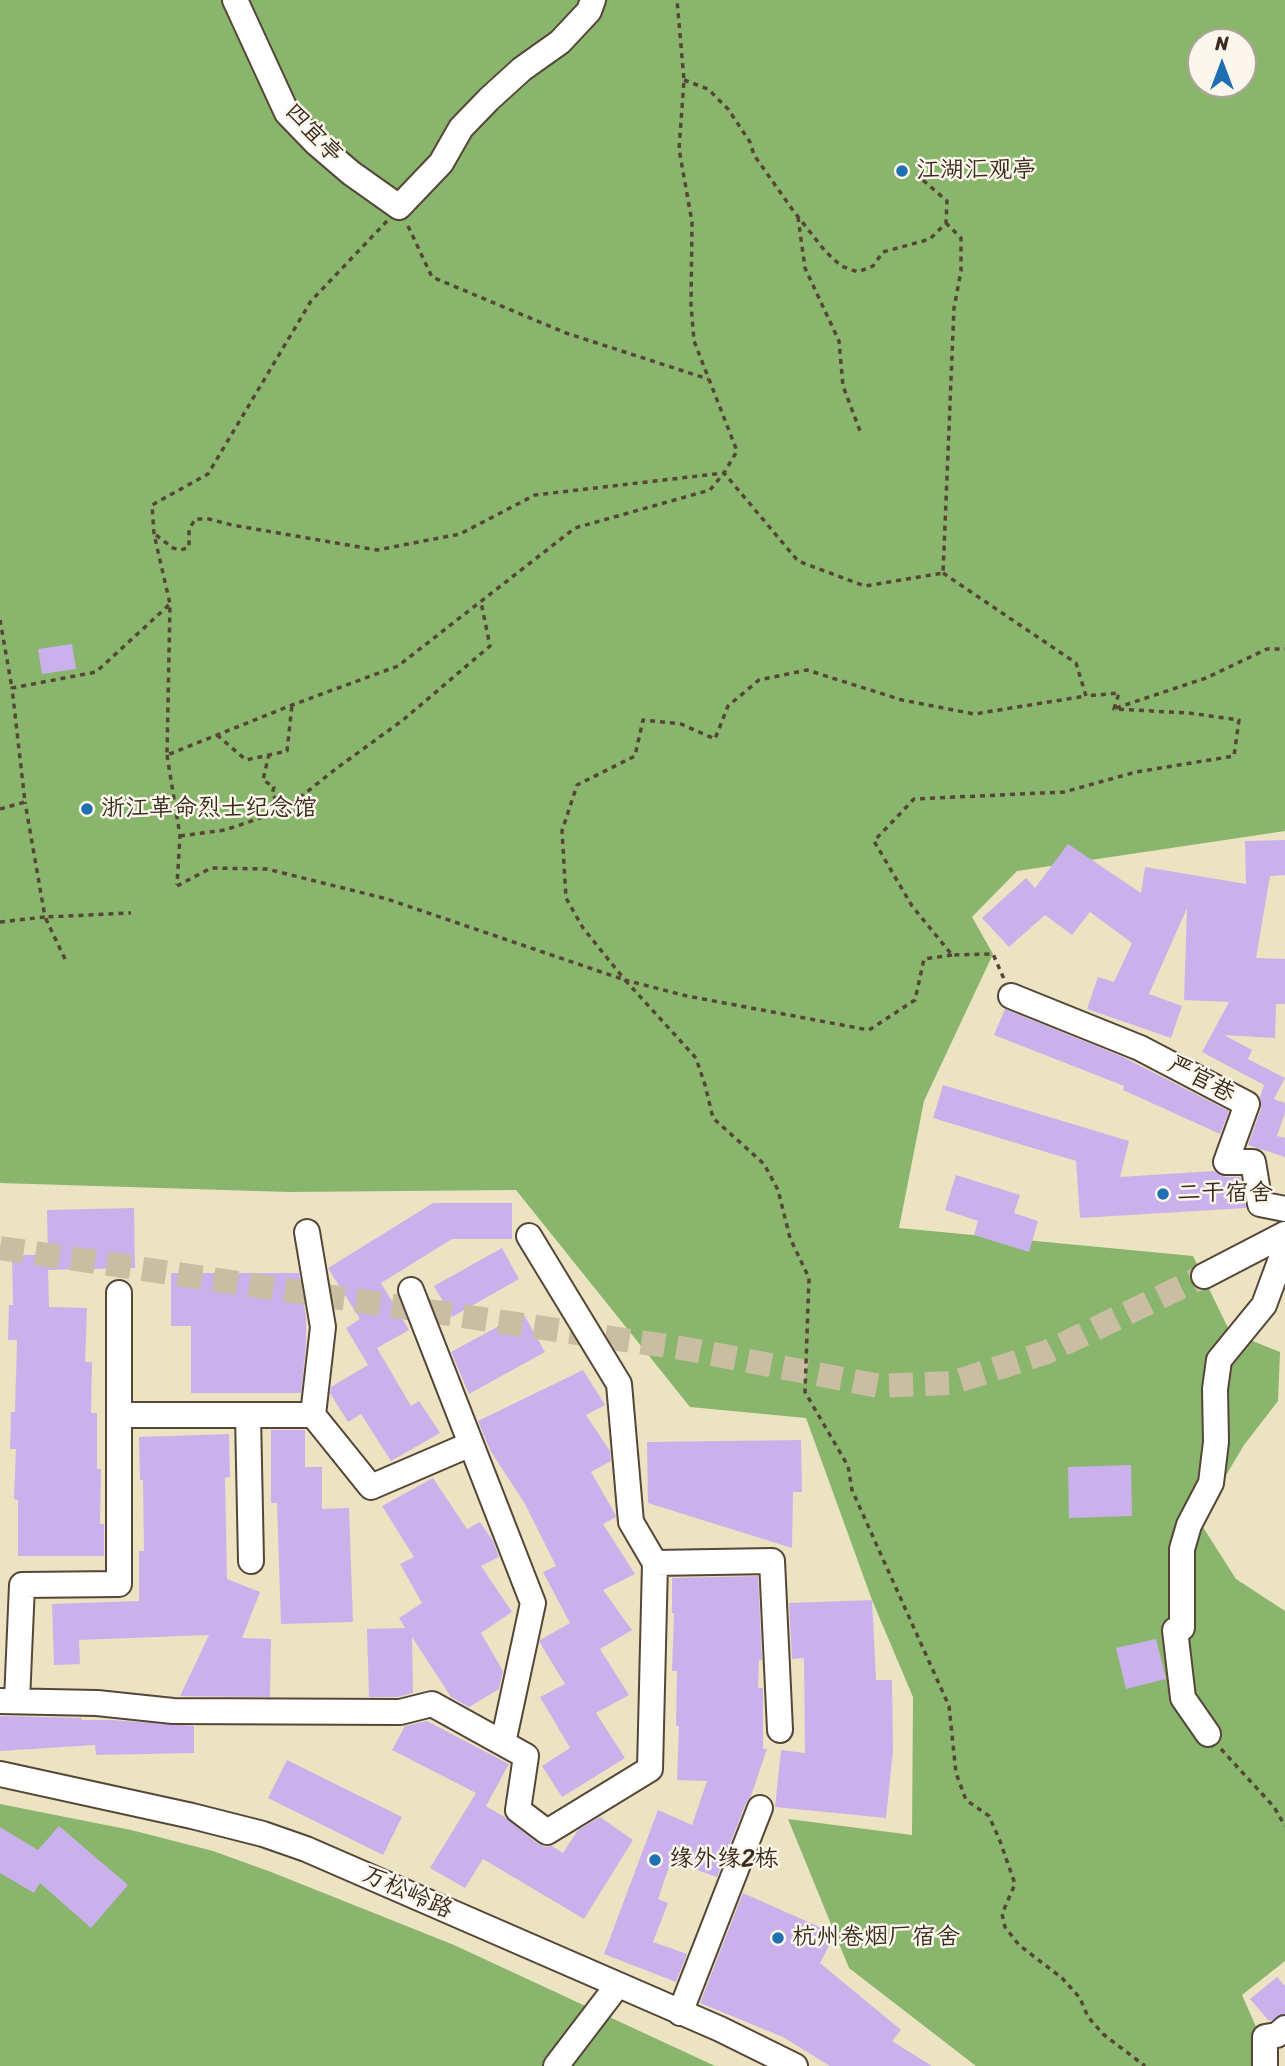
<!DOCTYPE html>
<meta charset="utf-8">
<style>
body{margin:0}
#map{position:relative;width:1285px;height:2066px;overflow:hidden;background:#ece3c2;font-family:Sriracha,sans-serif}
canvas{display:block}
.north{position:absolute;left:1187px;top:28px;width:70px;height:70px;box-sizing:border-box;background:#fbf7ec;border:2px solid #aea59a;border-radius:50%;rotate:0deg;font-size:19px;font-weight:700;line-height:28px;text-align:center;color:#3b2a1e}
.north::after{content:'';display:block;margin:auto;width:24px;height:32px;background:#1f6fb2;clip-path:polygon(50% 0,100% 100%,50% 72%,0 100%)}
</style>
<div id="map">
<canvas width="1285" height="2066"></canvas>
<div class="north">N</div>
</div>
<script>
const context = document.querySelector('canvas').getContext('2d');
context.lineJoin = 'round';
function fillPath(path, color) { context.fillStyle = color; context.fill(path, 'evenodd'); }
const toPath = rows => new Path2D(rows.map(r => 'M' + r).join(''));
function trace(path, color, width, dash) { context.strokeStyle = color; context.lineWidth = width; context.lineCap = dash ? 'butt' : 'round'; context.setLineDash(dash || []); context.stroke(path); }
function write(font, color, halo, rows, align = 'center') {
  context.font = font + ' Sriracha,"LXGW WenKai TC",sans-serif'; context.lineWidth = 5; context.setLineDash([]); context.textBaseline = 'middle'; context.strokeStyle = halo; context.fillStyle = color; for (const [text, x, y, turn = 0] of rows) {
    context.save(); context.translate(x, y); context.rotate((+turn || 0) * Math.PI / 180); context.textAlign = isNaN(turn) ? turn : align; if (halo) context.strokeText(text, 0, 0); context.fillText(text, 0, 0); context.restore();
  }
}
fillPath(toPath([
 [0,0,1285,0,1285,831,1017,871,972,917,993,954,924,1101,899,1228,1193,1256,1230,1332,1280,1352,1278,1401,1244,1445,1199,1521,1236,1579,1285,1611,1285,1961,1242,1995,1265,2047,1265,2066,976,2066,849,1968,788,1819,912,1835,913,1697,872,1600,806,1418,690,1407,516,1190,289,1192,0,1183],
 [1201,42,1243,42,1243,84,1201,84],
 [0,1804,131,1830,213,1851,271,1872,454,1945,715,2066,0,2066]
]), '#89b56c');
fillPath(toPath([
 [72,644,76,669,42,674,38,649],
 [1285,840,1285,875,1270,876,1256,958,1285,959,1285,1004,1276,1004,1275,1038,1224,1035,1252,1050,1248,1059,1285,1078,1274,1099,1285,1103,1285,1113,1277,1136,1285,1138,1285,1157,1248,1145,1261,1109,1260,1097,1264,1085,1202,1052,1229,1002,1184,1000,1187,908,1149,994,1182,1006,1171,1038,1087,1009,1098,977,1114,982,1132,943,1090,912,1072,935,1045,915,1009,947,982,918,1026,878,1035,888,1068,844,1141,893,1145,867,1246,884,1245,841],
 [1005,1009,1123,1057,1229,1111,1220,1134,1123,1090,1124,1086,994,1035],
 [943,1085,1129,1141,1120,1177,1214,1171,1225,1177,1240,1177,1246,1208,1080,1218,1076,1161,933,1118],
 [956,1175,1020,1195,1014,1213,1038,1221,1029,1252,974,1235,978,1221,945,1210],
 [433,1203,512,1203,512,1239,452,1239,381,1283,409,1330,377,1348,411,1406,419,1401,440,1433,391,1461,361,1414,348,1422,330,1393,331,1387,368,1365,346,1328,360,1319,328,1268],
 [134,1208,135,1268,48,1270,49,1307,87,1308,85,1362,92,1362,91,1413,97,1413,97,1469,101,1469,100,1524,104,1524,104,1556,18,1556,18,1500,14,1499,16,1449,10,1449,11,1412,15,1412,17,1340,8,1340,9,1305,13,1305,12,1255,48,1255,47,1210],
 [502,1248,519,1279,452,1317,434,1286],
 [171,1273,299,1273,306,1317,306,1344,301,1393,191,1393,191,1326,171,1326],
 [523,1313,545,1352,469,1394,451,1352],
 [583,1370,605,1405,586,1415,610,1451,611,1461,591,1472,615,1514,616,1517,603,1524,635,1574,603,1590,632,1630,600,1649,629,1695,596,1713,625,1758,562,1797,542,1766,570,1748,540,1697,565,1684,540,1643,540,1640,570,1623,543,1572,556,1566,525,1504,490,1450,478,1421],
 [271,1430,305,1430,305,1467,322,1467,322,1509,349,1508,353,1622,281,1624,277,1503,271,1503],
 [229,1434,230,1477,225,1478,227,1579,260,1592,242,1638,271,1639,270,1697,180,1696,209,1635,79,1640,80,1664,54,1665,52,1604,139,1601,139,1551,144,1551,143,1480,140,1480,139,1437],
 [801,1440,802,1492,793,1492,792,1548,648,1503,647,1442],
 [1131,1465,1132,1516,1069,1518,1068,1467],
 [433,1478,467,1529,480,1522,493,1541,499,1557,481,1566,512,1612,481,1633,503,1671,499,1689,469,1707,451,1697,412,1637,413,1693,398,1697,369,1697,367,1629,405,1628,399,1618,422,1603,400,1564,414,1557,382,1506],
 [758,1576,762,1660,759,1660,758,1688,763,1688,763,1749,767,1749,751,1796,746,1803,717,1877,671,1861,658,1899,668,1903,653,1942,687,1954,676,1982,604,1954,658,1810,692,1825,707,1781,677,1780,679,1726,676,1726,677,1671,672,1671,674,1613,672,1613,672,1578],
 [872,1600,876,1680,892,1680,893,1751,886,1818,775,1807,781,1750,805,1753,804,1658,792,1659,789,1603],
 [1156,1639,1166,1679,1126,1689,1116,1648],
 [0,1716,81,1718,82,1720,112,1720,194,1726,194,1753,96,1755,95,1745,0,1751],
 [427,1721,509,1764,486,1806,506,1818,538,1844,545,1847,552,1846,563,1853,578,1830,600,1817,633,1840,584,1919,483,1859,465,1888,430,1868,476,1793,392,1750,405,1726],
 [287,1760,402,1817,383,1855,268,1798],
 [59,1826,128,1885,91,1928,40,1883,34,1893,0,1873,0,1827,38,1850],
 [743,1893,835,1934,820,1963,901,2030,892,2041,932,2066,830,2066,783,2037,700,2003],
 [1277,1977,1285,1986,1285,2014,1269,2021,1250,1999]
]), '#cbb1ec');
trace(toPath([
 [0,1248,687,1349,879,1386,952,1383,1047,1352,1204,1276]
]), '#c9bea1', 24, [24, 12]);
const minor = toPath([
 [235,0,287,113,316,143,351,173,399,207,441,163,461,128,489,99,522,69,560,42,589,11,593,0],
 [1011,996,1140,1048,1247,1104,1226,1162,1253,1162,1260,1204,1285,1209],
 [307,1232,323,1327,313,1415],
 [529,1236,619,1384,631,1522,655,1563],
 [1204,1276,1285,1234],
 [411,1290,533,1603,503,1743],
 [119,1415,313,1415,371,1487,471,1444],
 [248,1415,251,1561],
 [0,1701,97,1703,173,1711,400,1712,432,1704,526,1756,518,1810,547,1832,650,1769,655,1563,772,1561,780,1730],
 [17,1701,22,1585,119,1584,119,1293],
 [1208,1734,1183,1698,1175,1630,1182,1628,1182,1549,1189,1525,1211,1483,1216,1442,1215,1389,1219,1360,1264,1305,1285,1248],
 [0,1774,192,1816,263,1834,306,1849,720,2029,795,2066],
 [680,2013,760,1808],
 [556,2066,617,1986],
 [1265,2066,1265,2037,1277,2035,1285,2028]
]);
trace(minor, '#564637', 28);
trace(toPath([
 [684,80,708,89,728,109,750,142,754,155,792,209,825,251,841,266,858,272,873,266,883,252,930,239,946,223,947,201,917,175],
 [798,217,805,268,839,341,843,386,860,431],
 [387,221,311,301,208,474,152,505,154,534,170,604,167,755,292,705,398,666,575,528,710,490,724,473,737,451,694,341,691,305,692,222,679,149,684,80,677,0],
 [408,226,432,277,566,333,708,379],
 [156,535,173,548,181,550,189,547,189,530,195,519,209,519,232,525,377,550,460,534,535,495,724,473,798,561,865,586,943,573,954,308,961,271,961,238,946,223],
 [943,573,1076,663,1086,696,1119,693,1114,709,1189,713,1239,720,1234,756,1136,772,1064,792,914,799,874,841,912,906,952,955,993,954,1004,979],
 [0,620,12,688],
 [1116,708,1206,678,1267,649,1285,649],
 [217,735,246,760,287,751,292,705],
 [167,755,180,836,177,885],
 [0,809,25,802,12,688,96,672,170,604],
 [284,810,337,768,403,720,490,646,481,602],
 [180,836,225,830,284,810,272,794,274,787,263,780,269,754],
 [177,886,211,868,267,869,387,899,625,980,696,1058,705,1085,713,1118,764,1164,778,1190,790,1238,809,1278,805,1392,848,1466,852,1490,949,1706,956,1773,966,1800,989,1816,1000,1841,1015,1884,1002,1914,1005,1927,1019,1945,1062,1978,1080,1998,1088,2017,1103,2034,1145,2066],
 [0,922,45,917,25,802],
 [952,955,924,959,915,1000,869,1030,687,996,625,980,583,928,566,898,562,831,577,785,635,756,643,720,681,724,715,739,728,706,759,680,807,670,902,700,974,714,1086,696],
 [65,959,45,917,131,913],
 [1221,1749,1274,1807,1285,1826]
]), '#564637', 3.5, [5, 5]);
trace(minor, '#fff', 24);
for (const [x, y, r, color] of [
 [902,171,7,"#1f6fb2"],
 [87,809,7,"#1f6fb2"],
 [1163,1194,7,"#1f6fb2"],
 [655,1860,7,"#1f6fb2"],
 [778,1938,7,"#1f6fb2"]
]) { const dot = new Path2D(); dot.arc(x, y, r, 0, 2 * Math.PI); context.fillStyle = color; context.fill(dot); trace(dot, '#fbf7ec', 2.5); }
write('24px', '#3b2a1e', '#fbf7ec', [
 ["四宜亭",313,134,47],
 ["严官巷",1201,1080,28],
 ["万松岭路",407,1893,24]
]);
write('24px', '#3b2a1e', '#fbf7ec', [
 ["江湖汇观亭",916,171],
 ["浙江革命烈士纪念馆",101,809],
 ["二干宿舍",1177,1194],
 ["缘外缘2栋",669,1860],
 ["杭州卷烟厂宿舍",792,1938]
], 'left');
</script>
